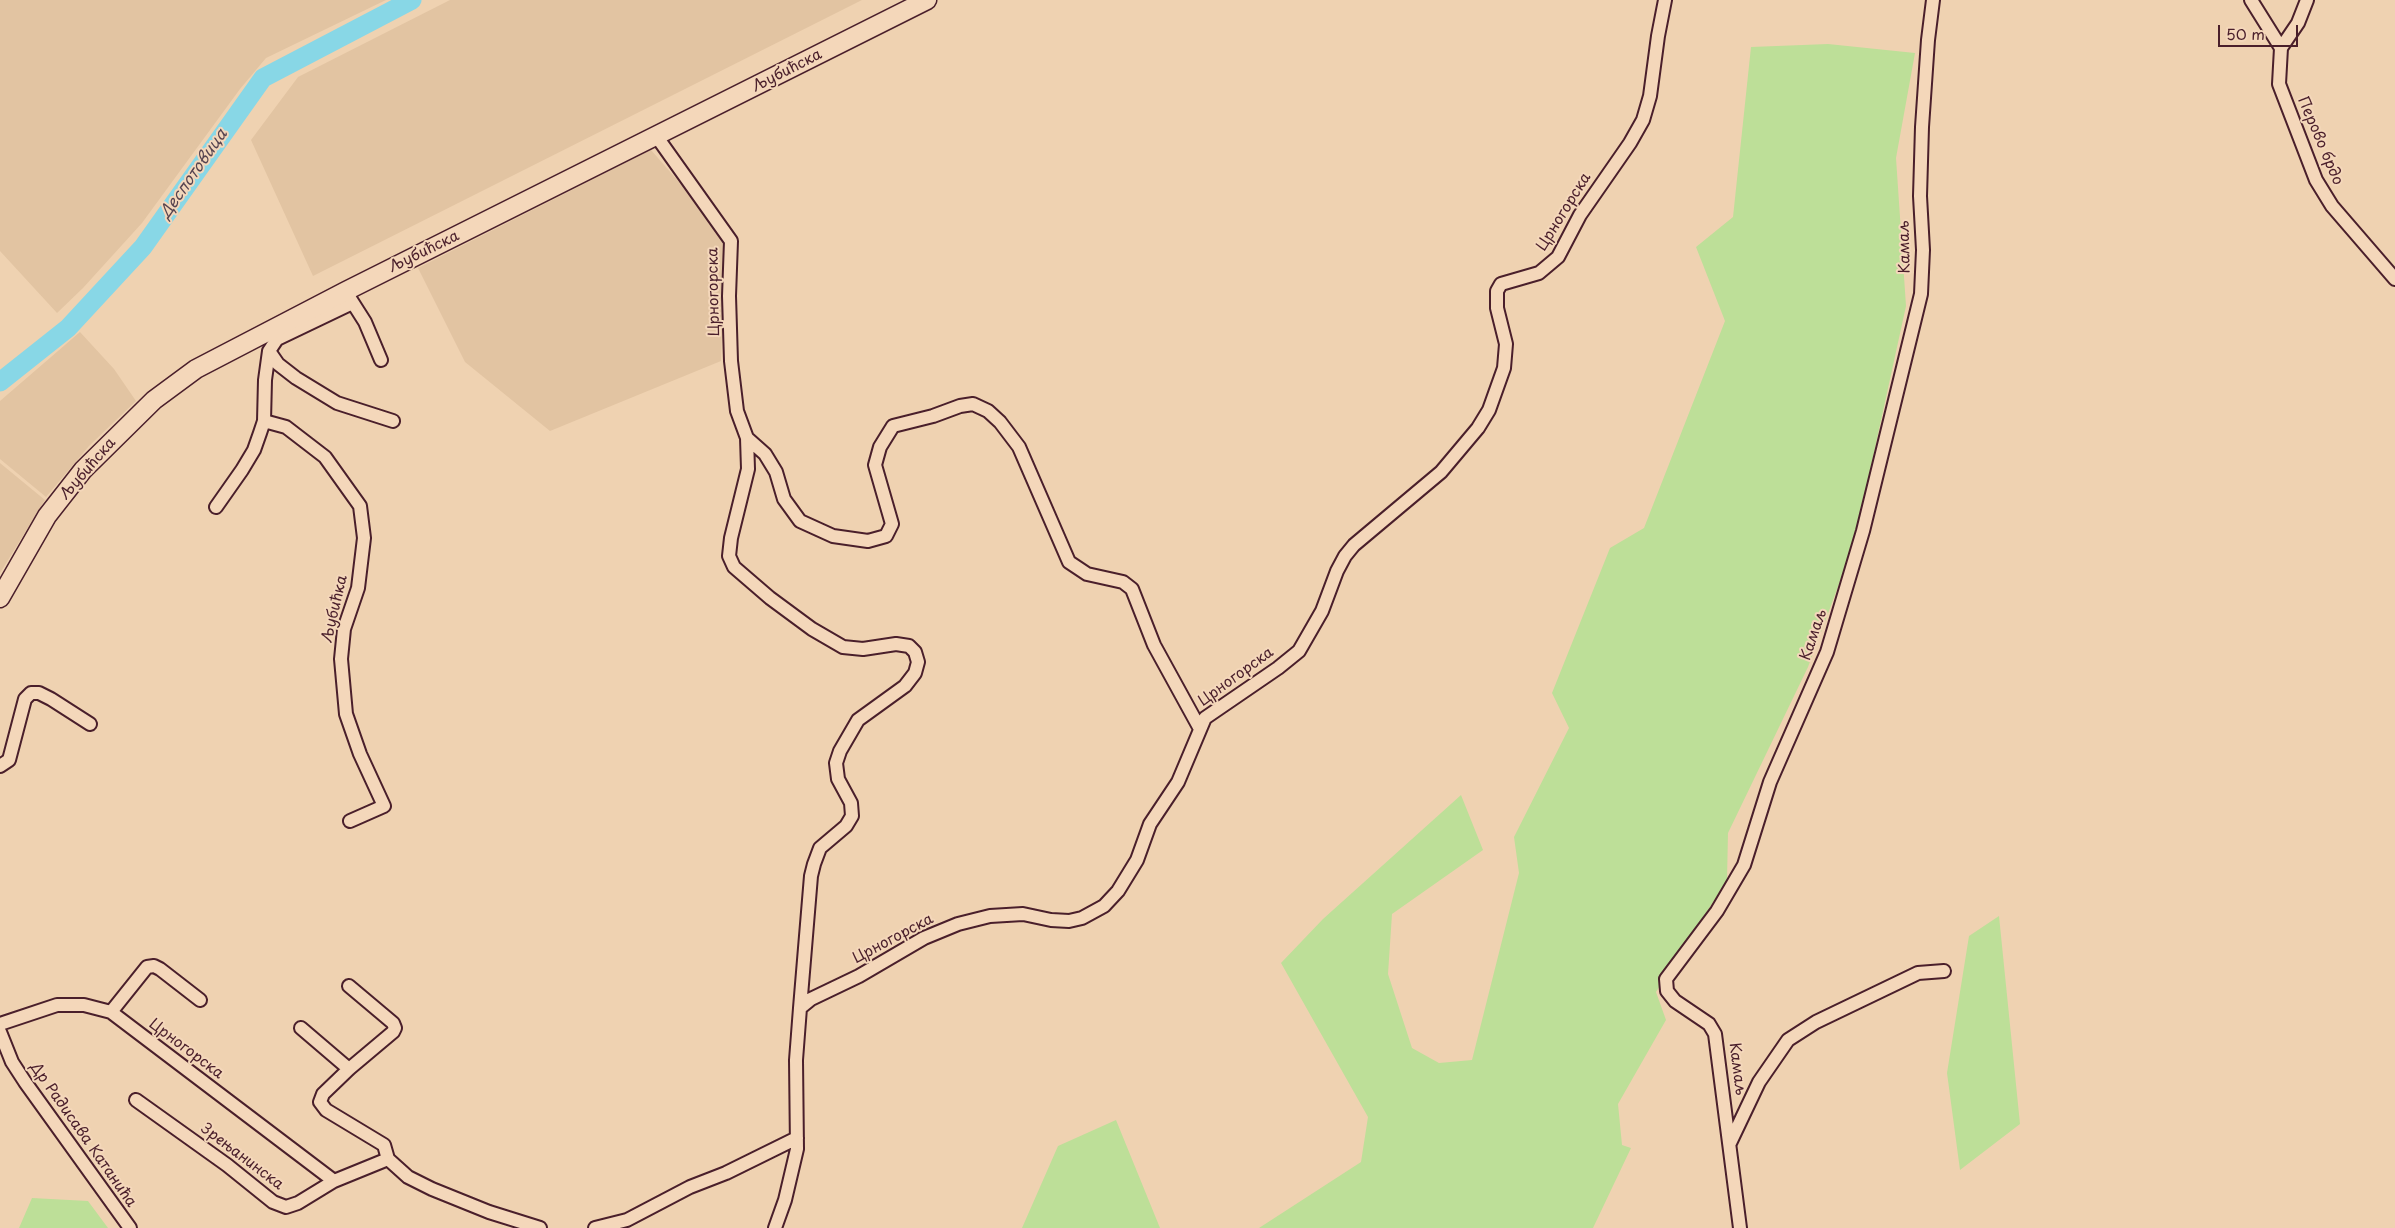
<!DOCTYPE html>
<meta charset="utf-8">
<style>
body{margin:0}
#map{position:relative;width:2395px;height:1228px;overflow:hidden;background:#efd2b1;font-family:"Playpen Sans",sans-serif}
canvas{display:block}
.scale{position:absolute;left:2218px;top:25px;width:80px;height:22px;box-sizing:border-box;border:2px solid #4a1f2b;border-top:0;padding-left:6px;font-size:15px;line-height:18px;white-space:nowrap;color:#4a1f2b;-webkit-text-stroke:4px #f4d7ba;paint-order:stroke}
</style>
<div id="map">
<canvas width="2395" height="1228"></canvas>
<div class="scale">50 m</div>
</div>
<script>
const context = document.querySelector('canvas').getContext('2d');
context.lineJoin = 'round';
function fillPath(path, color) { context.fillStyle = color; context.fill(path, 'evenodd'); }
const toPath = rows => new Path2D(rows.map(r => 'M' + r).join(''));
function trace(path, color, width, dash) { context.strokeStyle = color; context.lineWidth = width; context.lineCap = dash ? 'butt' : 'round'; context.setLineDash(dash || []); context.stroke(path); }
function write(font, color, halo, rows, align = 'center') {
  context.font = font + ' "Playpen Sans",sans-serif'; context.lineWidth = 4; context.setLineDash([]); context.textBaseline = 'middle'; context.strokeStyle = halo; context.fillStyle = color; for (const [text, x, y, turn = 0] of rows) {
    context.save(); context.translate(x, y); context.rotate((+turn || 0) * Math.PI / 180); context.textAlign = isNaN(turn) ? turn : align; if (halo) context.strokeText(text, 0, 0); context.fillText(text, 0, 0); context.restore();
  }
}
fillPath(toPath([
 [0,0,386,0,266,58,240,89,142,223,83,288,57,313,0,251],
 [450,0,862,0,313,276,251,140,298,77],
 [651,150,692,197,725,246,721,361,550,431,465,362,418,268],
 [80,332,114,369,136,401,89,446,46,497,0,459,0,401],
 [0,463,45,500,0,573]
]), '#e2c4a2');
fillPath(toPath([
 [1828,44,1915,53,1896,158,1906,306,1854,544,1808,667,1728,833,1727,880,1656,992,1666,1020,1618,1104,1622,1145,1631,1148,1593,1228,1259,1228,1361,1162,1368,1117,1281,963,1323,919,1461,795,1483,850,1392,914,1388,974,1412,1048,1439,1063,1472,1060,1519,873,1514,837,1569,728,1552,693,1610,548,1644,528,1725,321,1696,247,1733,217,1751,47],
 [1999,916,2020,1124,1960,1170,1947,1073,1969,936],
 [1116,1120,1160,1228,1022,1228,1058,1146],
 [32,1198,88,1201,108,1228,19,1228]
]), '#bddf98');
trace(toPath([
 [0,382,68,328,143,247,263,78,412,0]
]), '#88d7e6', 19);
const street = toPath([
 [2251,0,2281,48,2279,84,2316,180,2332,206,2395,279],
 [2281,48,2298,23,2307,0],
 [657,137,731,241,729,296,731,361,737,411,747,438,748,469,731,538,729,556,734,567,770,598,812,629,843,647,863,649,896,644,909,646,915,652,918,662,915,673,905,686,858,720,840,751,836,763,838,779,851,803,852,816,846,826,820,848,814,864,811,876,800,1008],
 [351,300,365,322,381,360],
 [269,351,278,364,296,378,337,403,393,421],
 [264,421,286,427,325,457,360,506,364,538,358,588,344,629,341,659,346,714,360,754,384,806,350,821],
 [747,438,765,454,776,472,784,499,800,521,833,536,868,541,886,536,892,524,875,465,880,447,893,426,933,416,960,406,973,404,988,411,1000,422,1019,447,1069,562,1087,574,1123,582,1132,589,1154,645,1199,727],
 [216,507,242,470,254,450,260,433,264,421,265,380,269,351,277,339,348,305,351,300,346,291],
 [0,766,9,760,25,699,31,693,39,693,51,699,90,724],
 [349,986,393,1023,395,1028,393,1032,349,1069],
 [111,1012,147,967,154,966,160,969,200,1000],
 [0,1024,57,1005,84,1005,111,1012,334,1181],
 [301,1028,349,1069,323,1094,320,1102,326,1110,384,1145,388,1159,408,1177,432,1189,489,1212,540,1228],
 [0,1032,12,1062,25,1082,130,1228],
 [136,1100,227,1165,273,1202,286,1207,298,1203,334,1181,388,1159],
 [1730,1143,1759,1082,1788,1040,1816,1022,1918,973,1944,971],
 [595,1228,627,1220,690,1187,726,1173,797,1138],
 [775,1228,785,1200,797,1149,796,1060,800,1008,811,999,859,976,924,938,958,924,990,916,1023,914,1051,920,1069,921,1082,918,1104,906,1118,891,1137,860,1150,824,1178,782,1205,718,1278,668,1299,651,1322,611,1337,571,1345,556,1354,545,1441,472,1478,428,1489,410,1504,368,1506,344,1497,308,1497,291,1501,284,1539,273,1558,257,1580,215,1630,143,1643,120,1650,96,1658,36,1665,0],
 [1740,1228,1715,1034,1709,1024,1675,1001,1667,991,1666,979,1717,911,1744,865,1770,782,1827,652,1863,531,1921,294,1923,250,1920,196,1922,127,1928,40,1933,0]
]);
const secondary = toPath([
 [0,598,47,516,83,470,154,400,196,369,346,291,927,0]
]);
trace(street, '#4a1f2b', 16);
trace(secondary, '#4a1f2b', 21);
trace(street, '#f4d7ba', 12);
trace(secondary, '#f4d7ba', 18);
write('15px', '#4a1f2b', '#f4d7ba', [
 ["Љубићска",787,71,-27],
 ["Перово брдо",2320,141,67],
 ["Црногорска",1564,212,-58],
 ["Камаљ",1905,247,-91],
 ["Љубићска",424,252,-26],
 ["Црногорска",714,292,-91],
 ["Љубићска",88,469,-49],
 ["Љубићка",335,609,-77],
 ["Камаљ",1814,635,-71],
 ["Црногорска",1236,677,-36],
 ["Црногорска",893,939,-28],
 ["Црногорска",186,1049,37],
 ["Камаљ",1737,1069,83],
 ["Др Радисава Катанића",83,1135,55],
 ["Зрењанинска",242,1157,37]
]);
write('italic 16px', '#564450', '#f4d7ba', [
 ["Деспотовица",194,174,-55]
]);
</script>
